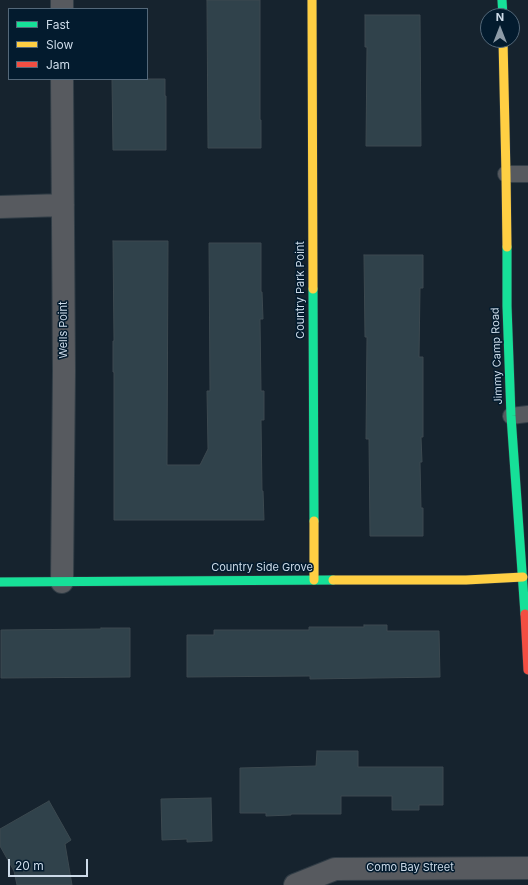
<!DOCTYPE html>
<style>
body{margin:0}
#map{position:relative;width:528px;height:885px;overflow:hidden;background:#16232e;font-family:Inter,sans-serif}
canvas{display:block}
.legend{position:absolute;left:8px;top:8px;width:140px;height:72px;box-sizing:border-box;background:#031b2e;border:1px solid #546879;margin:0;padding:5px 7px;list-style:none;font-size:12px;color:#cddbe9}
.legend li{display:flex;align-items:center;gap:8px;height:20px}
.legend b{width:20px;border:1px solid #546879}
.north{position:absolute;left:480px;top:8px;width:40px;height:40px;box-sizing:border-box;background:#031b2e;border:1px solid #546879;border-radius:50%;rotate:0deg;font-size:11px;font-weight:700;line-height:16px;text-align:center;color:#cddbe9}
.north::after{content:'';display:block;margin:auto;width:14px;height:18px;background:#8d9ba8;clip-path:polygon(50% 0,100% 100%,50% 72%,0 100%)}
.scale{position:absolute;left:8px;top:859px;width:80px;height:18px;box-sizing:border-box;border:2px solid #cddbe9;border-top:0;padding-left:5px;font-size:12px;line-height:14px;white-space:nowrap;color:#cddbe9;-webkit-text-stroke:3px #031b2e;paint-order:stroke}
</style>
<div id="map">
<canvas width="528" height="885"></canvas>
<ul class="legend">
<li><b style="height:5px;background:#16e098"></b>Fast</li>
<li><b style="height:5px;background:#ffcf43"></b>Slow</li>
<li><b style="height:5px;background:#f24e42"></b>Jam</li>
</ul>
<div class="north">N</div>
<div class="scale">20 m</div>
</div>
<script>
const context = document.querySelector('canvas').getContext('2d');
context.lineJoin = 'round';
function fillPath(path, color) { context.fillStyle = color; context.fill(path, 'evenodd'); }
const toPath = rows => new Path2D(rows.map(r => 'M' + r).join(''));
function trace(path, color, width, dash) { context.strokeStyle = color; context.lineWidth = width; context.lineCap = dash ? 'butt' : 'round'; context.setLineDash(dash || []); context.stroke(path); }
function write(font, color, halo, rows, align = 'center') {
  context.font = font + ' Inter,sans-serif'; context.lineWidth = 3; context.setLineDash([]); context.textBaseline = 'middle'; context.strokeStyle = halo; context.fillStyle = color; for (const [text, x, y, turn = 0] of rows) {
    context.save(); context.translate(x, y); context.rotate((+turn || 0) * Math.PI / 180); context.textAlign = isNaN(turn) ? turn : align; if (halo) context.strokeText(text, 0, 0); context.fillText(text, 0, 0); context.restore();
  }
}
const building = toPath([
 [207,0,260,0,260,120,261,120,261,148,208,148,207,0],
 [365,15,420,15,421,146,366,146,367,47,365,47,365,15],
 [112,79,165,79,165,96,166,96,166,150,113,150,112,79],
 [113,241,168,241,167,465,200,465,208,449,207,391,210,391,209,243,261,243,261,292,262,292,263,319,260,319,261,391,264,391,264,420,261,420,262,491,263,491,264,520,114,520,114,372,113,372,113,341,114,341,113,241],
 [364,255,423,255,423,288,420,288,419,357,423,357,423,437,421,437,422,462,420,462,421,508,423,508,423,536,370,536,369,439,366,439,367,337,365,337,364,255],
 [364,625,387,625,387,631,439,631,440,677,310,679,310,676,187,677,187,635,214,635,214,630,309,630,309,627,364,627,364,625],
 [101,628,130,628,130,677,1,678,1,630,101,629,101,628],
 [317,751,358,751,358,767,443,767,443,805,419,805,419,810,392,810,392,796,341,796,341,814,291,814,291,815,266,816,266,813,240,813,240,768,316,766,317,751],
 [211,798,212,841,187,842,187,839,162,840,161,799,211,798],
 [49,801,71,840,65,844,72,885,17,885,14,871,0,846,0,829,49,801]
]);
fillPath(building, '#30424b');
trace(building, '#3c4950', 1);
const lane = toPath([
 [506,174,528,174],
 [511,416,528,414]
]);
const street = toPath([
 [62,0,62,9],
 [0,207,63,205],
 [62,582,64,371,62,79],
 [295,885,335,869,528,868]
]);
const fast = toPath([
 [502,0,503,16],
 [507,247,507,306,511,416,525,614],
 [313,289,314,521],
 [0,582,333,580]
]);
const slow = toPath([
 [312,0,313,289],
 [503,40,506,174,507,247],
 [314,521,314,580],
 [333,580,466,580,523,577]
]);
const jam = toPath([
 [525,614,528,670]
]);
trace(lane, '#313d46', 18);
trace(street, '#313d46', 24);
trace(fast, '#313d46', 10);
trace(slow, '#313d46', 10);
trace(jam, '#313d46', 10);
trace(lane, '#575a5f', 16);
trace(street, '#575a5f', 22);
trace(fast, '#16e098', 9);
trace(slow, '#ffcf43', 9);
trace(jam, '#f24e42', 9);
write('11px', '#cddbe9', '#031b2e', [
 ["Country Park Point",301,290,-90],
 ["Wells Point",64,330,-90],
 ["Jimmy Camp Road",497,356,-92],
 ["Country Side Grove",262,568],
 ["Como Bay Street",410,868]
]);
</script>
